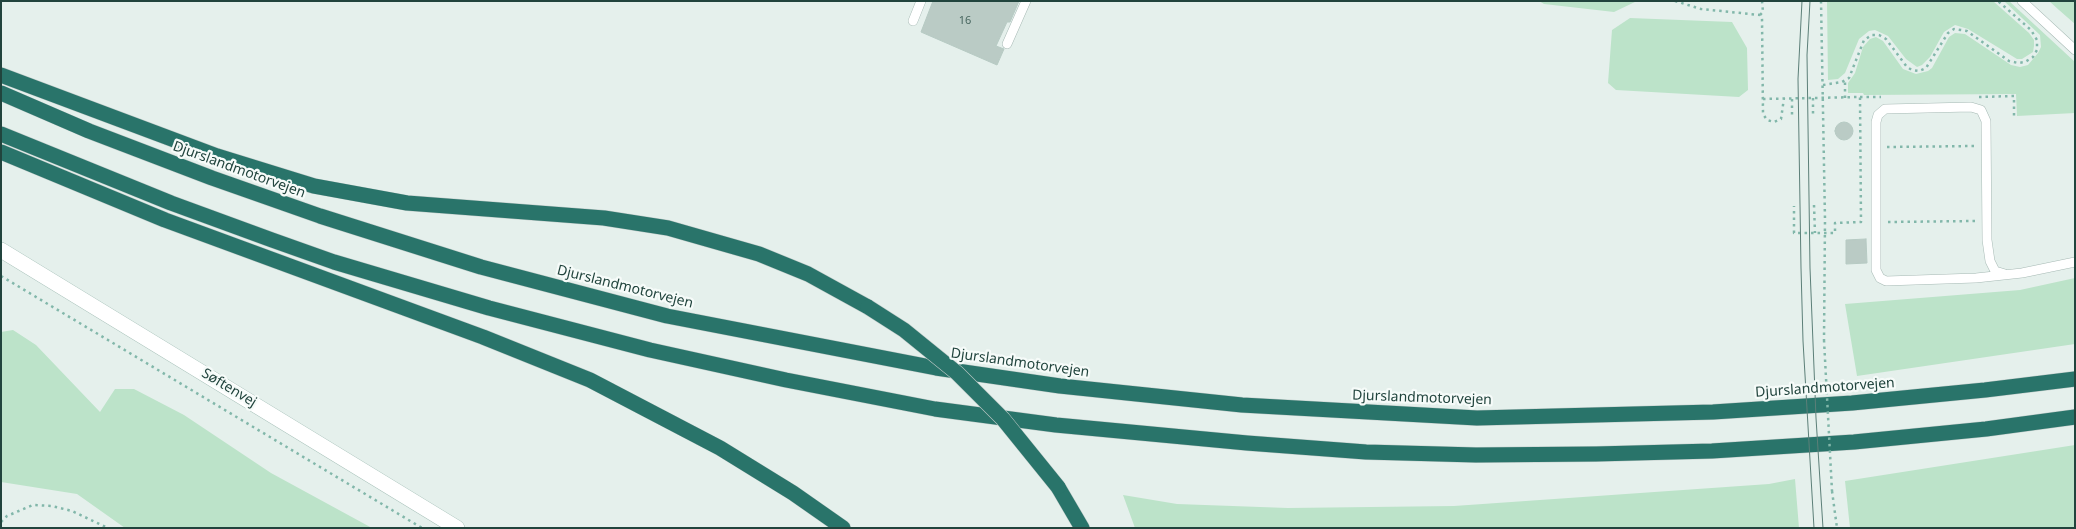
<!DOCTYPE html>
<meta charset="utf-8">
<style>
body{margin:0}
#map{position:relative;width:2076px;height:529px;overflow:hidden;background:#e5f0ec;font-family:"Noto Sans",sans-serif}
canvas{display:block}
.frame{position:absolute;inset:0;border:2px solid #21443d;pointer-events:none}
</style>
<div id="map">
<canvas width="2076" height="529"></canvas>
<div class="frame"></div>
</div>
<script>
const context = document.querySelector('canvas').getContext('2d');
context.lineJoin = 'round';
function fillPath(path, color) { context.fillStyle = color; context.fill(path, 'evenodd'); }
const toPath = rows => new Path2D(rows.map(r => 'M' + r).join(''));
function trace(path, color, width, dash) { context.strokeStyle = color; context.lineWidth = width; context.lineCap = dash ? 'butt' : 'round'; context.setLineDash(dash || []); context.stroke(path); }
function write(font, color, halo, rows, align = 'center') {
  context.font = font + ' "Noto Sans",sans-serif'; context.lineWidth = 4.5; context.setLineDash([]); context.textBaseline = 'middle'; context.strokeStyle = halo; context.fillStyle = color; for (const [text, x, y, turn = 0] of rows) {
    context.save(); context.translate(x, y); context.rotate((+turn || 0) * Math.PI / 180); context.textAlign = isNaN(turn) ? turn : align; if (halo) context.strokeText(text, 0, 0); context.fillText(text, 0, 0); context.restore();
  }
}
fillPath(toPath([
 [1539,1,1637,1,1614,12,1544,4],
 [1827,1,1993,1,2029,33,2034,40,2034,46,2033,52,2022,59,2017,59,1968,29,1955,25,1944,32,1930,57,1922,65,1917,67,1906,59,1888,36,1875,30,1869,31,1859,39,1845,73,1838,79,1828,80],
 [2004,1,2009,1,2075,62,2075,113,2017,116,2016,94,1864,95,1863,93,1848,93,1848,83,1855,73,1863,47,1870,39,1876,37,1883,41,1903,69,1916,74,1928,71,1932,68,1949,37,1955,33,1965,34,2011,65,2020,67,2028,65,2038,53,2041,47,2040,35],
 [2049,1,2075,1,2075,24,2059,10],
 [1630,18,1732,22,1747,48,1748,90,1739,97,1616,90,1608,83,1612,30],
 [2075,278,2075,344,1857,376,1845,304,2020,290],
 [13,330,36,345,100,412,115,389,134,389,184,415,271,473,372,528,125,528,77,494,1,482,1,332],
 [2075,445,2075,528,1850,528,1845,481],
 [1795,479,1799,528,1135,528,1123,495,1177,504,1288,508,1454,506,1769,484]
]), '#bce3c9');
const building = toPath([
 [933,1,1019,1,1010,22,1007,22,996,46,1004,49,997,65,921,32,933,1],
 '1835 131a9 9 0 1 1 18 0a9 9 0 1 1-18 0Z',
 [1866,239,1867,263,1846,264,1846,240,1866,239]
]);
fillPath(building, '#bacbc5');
trace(building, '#b6cac3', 1);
const service = toPath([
 [2022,1,2075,50],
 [913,21,921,1],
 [1007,44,1026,1],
 [2005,274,1995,271,1990,261,1987,240,1986,121,1981,110,1971,107,1885,109,1878,115,1876,122,1876,270,1880,278,1886,281,1976,278,2022,273,2075,262]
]);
const secondary = toPath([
 [1,250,457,528]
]);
const motorway = toPath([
 [1,75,217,156,314,186,407,203,604,218,668,228,759,254,808,274,868,307],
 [1,93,89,131,212,178,320,216,481,267,667,316,936,368,1060,386,1242,405,1477,418,1713,412,1852,403,1985,390,2075,379],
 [1,134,171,203,272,240,334,262,489,308,650,350,786,380,935,409,1056,425,1247,443,1366,452,1476,455,1596,454,1712,451,1854,442,1986,429,2075,417],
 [1,152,165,220,483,337,590,380,720,448,793,493,843,528],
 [1058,487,1082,528]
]);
trace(service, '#a6b9b4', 10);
trace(secondary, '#a2bdb5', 16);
trace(motorway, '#c1cbc9', 16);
trace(toPath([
 [1675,1,1701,9,1760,15,1762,18,1763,114,1767,120,1774,122,1781,119,1784,98],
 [1821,1,1825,220,1824,340],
 [1760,15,1763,12,1762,1],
 [1823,85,1842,82,1849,78,1864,40,1872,35,1879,35,1886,39,1907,67,1912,70,1919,71,1926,68,1948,33,1954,29,1967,31,2009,61,2018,63,2025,62,2033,57,2037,50,2037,40,2031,30,1998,1],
 [1860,97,1881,97],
 [1979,97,2014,96,2014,117],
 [1813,98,1813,114],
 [1845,98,1845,80],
 [1763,99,1860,97,1861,222,1835,223,1835,233,1794,233,1794,206],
 [1792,99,1792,115],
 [1887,147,1976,146],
 [1814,205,1815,233],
 [1888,222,1975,221],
 [1,276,422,528],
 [1832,491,1837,528],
 [1,522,7,516,33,505,52,506,72,511,108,528]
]), '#82b7aa', 2.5, [2.5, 4]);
trace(service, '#fff', 9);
trace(secondary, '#fff', 15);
trace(motorway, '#29746a', 15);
trace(toPath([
 [1802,1,1798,79,1801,268,1803,341,1814,528],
 [1810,1,1807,55,1810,268,1816,418,1823,528]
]), '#5c7f78', 1);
const motorwayBridge = toPath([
 [868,307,904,330,957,373,1003,419,1058,487]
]);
trace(motorwayBridge, '#c1cbc9', 16, []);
trace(toPath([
 [1824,340,1832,491]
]), '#82b7aa', 2.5, [2.5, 4]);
trace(motorwayBridge, '#29746a', 15);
write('11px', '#47665f', null, [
 ["16",965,21]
]);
write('14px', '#21443d', '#f6fbf9', [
 ["Djurslandmotorvejen",239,170,20],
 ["Djurslandmotorvejen",625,287,14],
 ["Djurslandmotorvejen",1020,363,8],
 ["Søftenvej",229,388,31],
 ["Djurslandmotorvejen",1825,388,-4],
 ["Djurslandmotorvejen",1422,398,2]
]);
</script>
